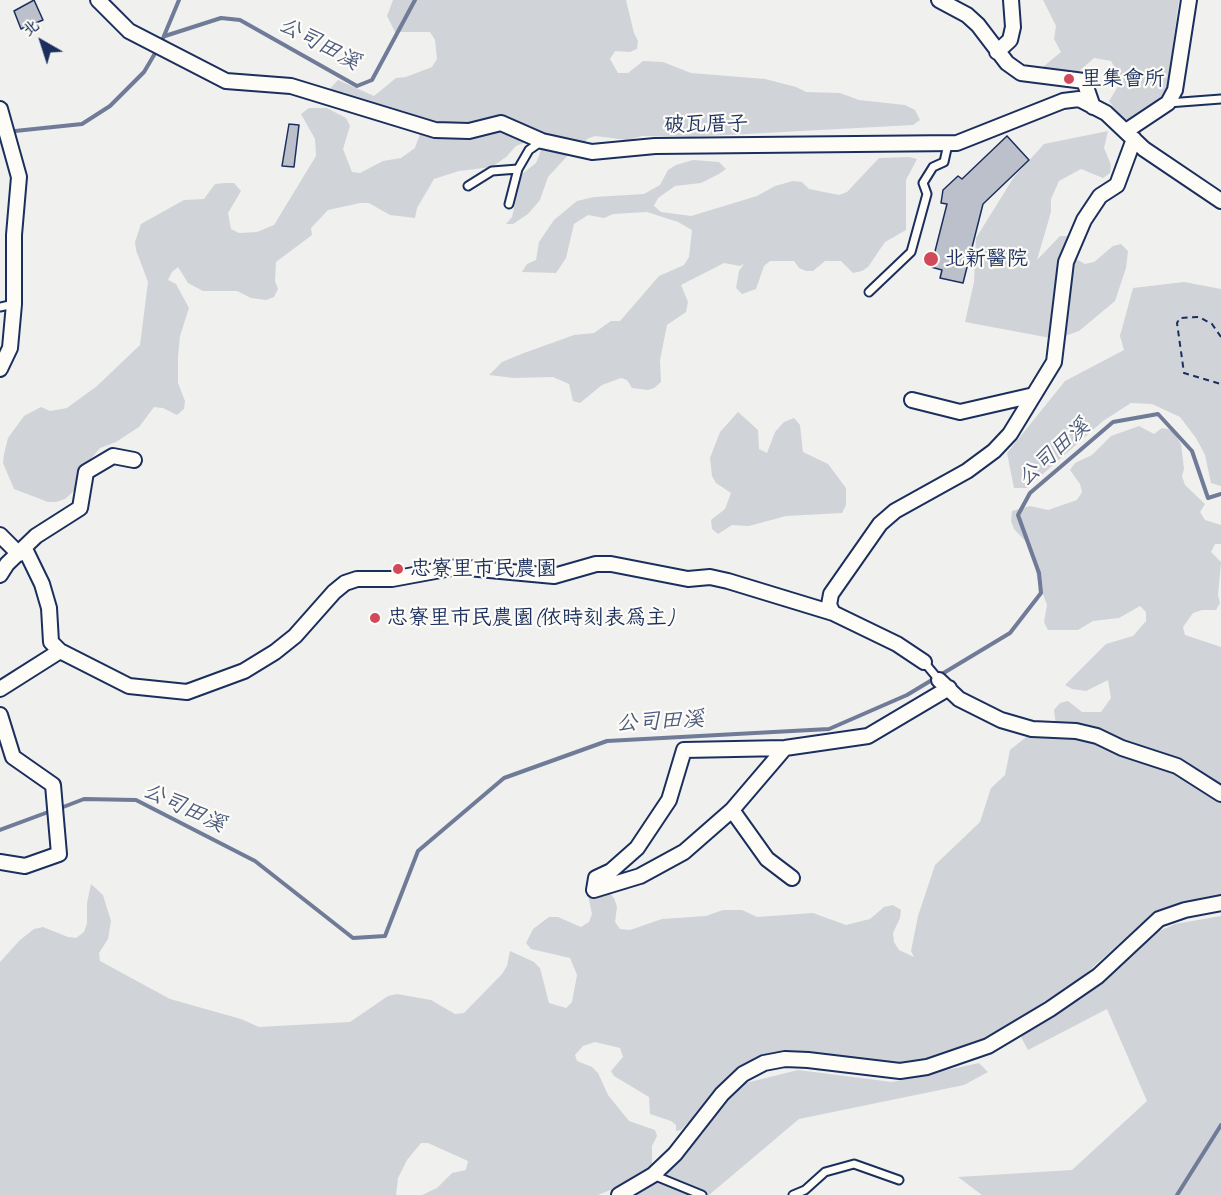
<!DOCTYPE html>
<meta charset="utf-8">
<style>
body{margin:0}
#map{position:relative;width:1221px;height:1195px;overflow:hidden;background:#f0f0ee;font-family:Caveat,"LXGW WenKai TC",sans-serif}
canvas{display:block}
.north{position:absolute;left:12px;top:12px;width:60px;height:60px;-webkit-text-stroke:4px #fdfcf7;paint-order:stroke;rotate:321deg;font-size:16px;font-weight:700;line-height:24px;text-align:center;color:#1b2f5e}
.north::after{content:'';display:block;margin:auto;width:21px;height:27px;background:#1b2f5e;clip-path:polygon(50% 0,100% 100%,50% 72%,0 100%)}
</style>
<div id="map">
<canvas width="1221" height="1195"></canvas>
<div class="north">北</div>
</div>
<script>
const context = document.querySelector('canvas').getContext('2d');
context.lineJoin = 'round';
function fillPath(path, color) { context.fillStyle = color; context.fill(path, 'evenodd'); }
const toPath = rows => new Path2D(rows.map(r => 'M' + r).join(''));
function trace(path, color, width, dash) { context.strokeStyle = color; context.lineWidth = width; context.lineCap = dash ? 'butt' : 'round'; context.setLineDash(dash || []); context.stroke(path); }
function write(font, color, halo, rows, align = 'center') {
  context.font = font + ' Caveat,"LXGW WenKai TC",sans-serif'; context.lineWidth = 4.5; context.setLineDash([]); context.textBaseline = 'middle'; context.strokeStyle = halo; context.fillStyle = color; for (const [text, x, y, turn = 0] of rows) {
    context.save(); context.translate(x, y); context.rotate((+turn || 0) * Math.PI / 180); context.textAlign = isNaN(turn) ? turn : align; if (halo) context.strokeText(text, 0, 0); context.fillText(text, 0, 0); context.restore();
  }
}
fillPath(toPath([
 [393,0,626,0,634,33,638,41,637,49,630,52,615,51,610,59,618,73,628,73,643,61,663,62,691,73,765,79,796,87,806,92,840,93,859,100,905,105,915,110,920,120,913,125,690,137,642,136,628,140,595,136,587,139,584,146,569,154,548,177,540,200,528,214,513,224,506,224,512,217,522,174,536,163,539,156,541,148,531,140,516,146,506,157,492,167,459,171,434,179,417,208,415,218,390,215,369,203,360,203,328,210,311,228,312,235,276,262,275,281,278,289,274,297,266,300,251,298,237,291,203,291,188,283,178,267,172,272,168,280,176,284,189,308,180,336,178,357,178,383,185,401,184,409,177,415,163,408,154,407,139,427,116,442,100,448,88,462,78,487,65,499,56,502,48,502,14,489,3,463,4,454,8,438,24,416,41,407,50,411,67,408,97,386,140,345,148,282,136,250,135,242,141,224,184,200,204,199,215,184,225,183,234,183,241,191,228,213,231,229,239,233,257,232,274,225,316,156,315,139,301,114,309,108,327,108,346,118,350,126,343,149,352,172,360,173,383,161,401,158,415,148,421,131,405,114,327,92,338,80,374,96,396,78,406,77,432,67,437,59,435,40,430,32,395,32,387,16],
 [1043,0,1179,0,1166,96,1132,121,1122,118,1109,101,1122,80,1111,61,1094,58,1076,74,1038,71,1061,52,1054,39,1056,26],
 [1108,131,1104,148,1111,165,1110,173,1103,178,1081,169,1059,181,1051,199,1051,212,1037,260,1060,236,1069,236,1076,259,1085,264,1094,262,1113,246,1121,244,1128,251,1126,268,1115,301,1079,331,1056,339,965,322,974,282,976,238,1014,177,1044,144],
 [909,157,917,159,906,180,906,230,885,242,868,267,862,271,853,273,841,261,825,261,813,271,806,271,799,268,794,261,770,261,764,266,756,289,742,294,736,288,739,271,744,264,740,266,724,263,681,285,688,302,686,312,667,325,660,360,661,382,654,388,648,390,632,388,627,380,621,378,602,385,580,403,573,401,569,384,553,377,514,378,489,375,502,362,524,353,574,335,594,333,611,321,620,321,659,276,684,265,689,257,692,230,678,222,647,212,613,214,604,218,588,215,574,224,566,258,556,273,522,272,527,264,536,260,539,242,554,220,577,201,594,197,644,194,660,185,668,170,676,165,693,160,719,162,726,169,719,174,701,183,675,186,658,198,654,206,661,212,691,216,757,196,775,186,793,181,802,182,809,189,839,195,847,192,879,158],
 [1184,282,1221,289,1221,486,1211,483,1205,455,1196,438,1180,417,1152,404,1131,403,1103,421,1027,488,1014,488,1007,453,1065,381,1124,350,1120,336,1133,288],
 [738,412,758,430,759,449,767,453,775,432,784,422,794,418,800,425,803,452,828,464,846,488,846,505,842,513,786,516,749,526,732,525,718,534,712,529,711,520,725,509,731,493,716,483,712,476,710,458,720,432],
 [1139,426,1154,434,1162,428,1172,430,1181,444,1184,469,1182,476,1185,485,1205,504,1200,512,1205,520,1221,525,1221,544,1215,544,1211,552,1221,562,1218,595,1220,603,1216,610,1202,610,1193,613,1183,627,1185,635,1221,647,1221,898,1192,900,1150,916,1082,977,981,1043,906,1068,854,1058,851,1062,793,1059,732,1076,681,1130,676,1131,676,1125,671,1121,650,1114,649,1097,614,1076,611,1071,623,1057,620,1048,595,1042,583,1046,575,1055,577,1061,592,1067,598,1073,608,1095,629,1121,655,1130,657,1136,652,1146,652,1168,635,1180,598,1195,422,1195,437,1188,452,1173,466,1170,468,1161,428,1143,421,1143,407,1160,398,1178,396,1195,0,1195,0,962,20,940,34,929,43,927,68,937,76,938,84,932,87,923,87,903,91,884,103,895,111,921,108,939,99,953,100,961,170,999,241,1019,259,1027,350,1022,388,996,397,994,431,1000,455,1014,464,1013,502,974,507,966,510,951,534,962,540,968,549,1003,566,1008,572,1002,577,975,570,958,531,949,526,943,533,929,549,917,558,917,581,927,589,922,592,914,587,890,593,875,614,898,617,907,615,922,620,929,630,930,662,919,706,916,723,910,742,910,757,917,813,913,846,925,870,919,884,907,893,905,901,910,900,918,893,933,894,942,899,950,914,957,911,951,918,916,935,865,980,822,991,788,1005,775,1010,750,1030,734,1056,726,1054,710,1060,703,1068,701,1082,712,1101,712,1111,698,1108,680,1086,691,1072,689,1065,685,1106,644,1133,636,1146,621,1146,612,1140,606,1119,618,1093,621,1078,630,1048,630,1044,622,1047,605,1038,581,1031,547,1014,529,1011,521,1012,511,1030,506,1048,510,1077,500,1082,492,1080,484,1070,470,1075,463,1092,455,1111,436],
 [1221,916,1221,1195,982,1195,958,1177,1072,1170,1147,1101,1107,1009,1028,1050,1021,1037,1141,939,1175,924],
 [979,1063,988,1072,964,1085,799,1119,709,1195,633,1195,649,1188,684,1138,742,1084,798,1070,892,1082]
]), '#d0d3d8');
trace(toPath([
 [165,36,221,18,240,20,357,86,372,80,415,0],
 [161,43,179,0],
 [0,136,15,131,82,124,110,106,144,72,157,50],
 [58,809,84,799,136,800,255,861,353,938,385,936,418,851,504,778,607,741,829,729,907,695,1010,633,1041,593,1039,573,1018,515,1030,493,1113,422,1158,414,1192,451,1208,498,1221,494],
 [0,830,51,811],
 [1177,1195,1221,1125]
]), '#6f7b97', 4);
const building = toPath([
 [34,0,43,20,21,29,14,11,34,0],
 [289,124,299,125,294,167,282,166,289,124],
 [1007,136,1029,160,983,204,963,283,940,278,942,270,931,267,947,204,941,203,943,190,958,176,962,179,1007,136]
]);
fillPath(building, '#bbc0ca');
trace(building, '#1b2f5e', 1.5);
const lane = toPath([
 [1168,103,1221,99],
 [468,186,492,171,518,169,529,150,542,141],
 [509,204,518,169],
 [869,292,911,252,927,194,923,183,933,167,944,162,948,144],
 [0,307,14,304],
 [924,662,939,680],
 [653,1175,702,1195],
 [793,1195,805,1190,825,1172,854,1164,899,1180]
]);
const street = toPath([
 [98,0,129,31,226,81,291,86,435,130,469,131,501,123,542,141,592,152,655,146,957,143,1063,101,1079,99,1106,113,1144,149,1221,201],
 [939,0,967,15,978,25,1007,63,1021,73,1084,81,1093,107],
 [997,52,1010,40,1013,27,1011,0],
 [0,109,19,177,14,235,14,304,10,348,0,369],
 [1126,131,1168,103,1175,90,1189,0],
 [912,400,960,412,1034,395],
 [0,535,19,554],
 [25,549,42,584,49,608,51,642,60,651,129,686,187,692,244,671,275,652,295,636,334,592,345,583,357,579,392,579,457,567,554,576,596,564,611,564,688,579,710,577,728,581,833,613],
 [0,575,7,564,36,536,80,508,86,472,113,456,134,460],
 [924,662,897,644,833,613,829,605,831,594,880,524,895,511,967,471,994,451,1010,434,1054,362,1066,262,1084,220,1100,196,1117,185,1134,139],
 [939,680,959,699,1001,720,1032,729,1076,731,1097,736,1122,748,1177,766,1221,794],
 [0,689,60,651],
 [0,715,13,757,53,785,59,854,25,866,0,862],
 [785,748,732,810,684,852,640,876,594,890,596,878,611,871,637,848,669,800,684,750,785,748,868,736,949,688],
 [732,810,767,859,792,878],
 [619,1195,653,1175,675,1154,722,1094,743,1074,764,1063,785,1059,808,1060,900,1071,927,1067,988,1046,1050,1009,1098,976,1159,919,1185,910,1221,903]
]);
trace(lane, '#1b2f5e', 11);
trace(street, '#1b2f5e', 18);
trace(toPath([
 [1221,337,1212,324,1199,317,1180,318,1177,323,1184,373,1221,384]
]), '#1b2f5e', 2, [6, 4.5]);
trace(lane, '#fdfcf7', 7);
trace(street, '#fdfcf7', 14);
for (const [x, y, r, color] of [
 [1069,79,6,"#d1495b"],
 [931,259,8,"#d1495b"],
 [398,569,6,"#d1495b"],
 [375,618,6,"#d1495b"]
]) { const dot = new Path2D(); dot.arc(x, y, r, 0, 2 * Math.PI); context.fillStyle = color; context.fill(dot); trace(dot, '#fdfcf7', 2); }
write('21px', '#1b2f5e', '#fdfcf7', [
 ["里集會所",1081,79],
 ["北新醫院",944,259],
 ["忠寮里市民農園",410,569],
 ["忠寮里市民農園(依時刻表為主)",387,618]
], 'left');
write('21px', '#1b2f5e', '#fdfcf7', [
 ["破瓦厝子",706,125,-1]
]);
write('italic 22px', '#4c5b7f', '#fdfcf7', [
 ["公司田溪",319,44,28],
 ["公司田溪",1054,453,-42],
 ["公司田溪",660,722,-3],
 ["公司田溪",184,808,25]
]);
</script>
